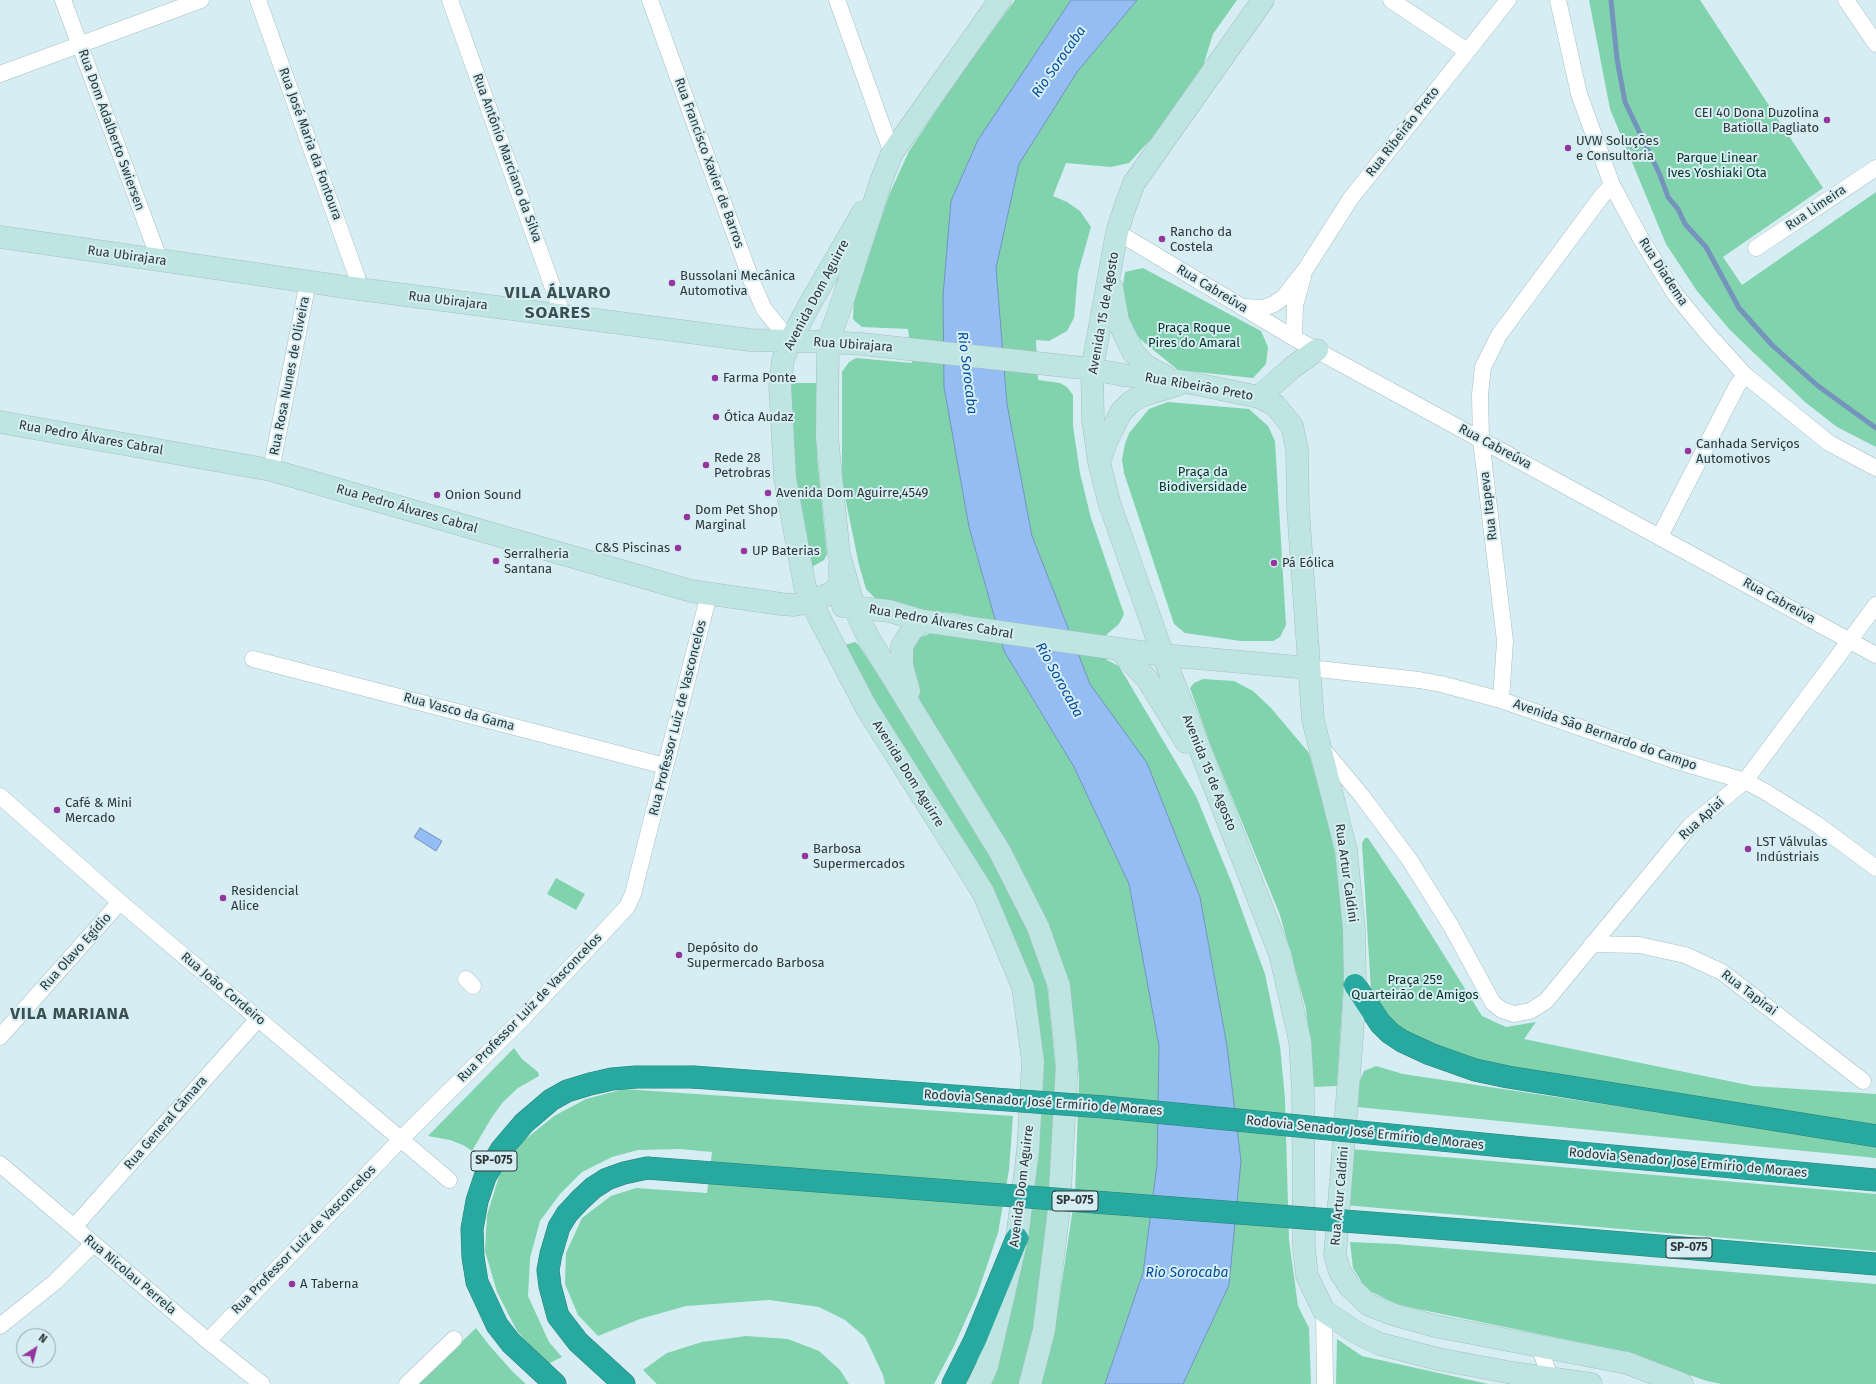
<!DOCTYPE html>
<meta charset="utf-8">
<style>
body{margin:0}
#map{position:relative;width:1876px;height:1384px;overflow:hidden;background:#d6eef3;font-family:"Fira Sans",sans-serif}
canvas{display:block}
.north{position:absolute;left:16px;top:1328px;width:40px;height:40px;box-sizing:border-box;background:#d6eef3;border:1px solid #92a4a8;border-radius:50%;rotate:36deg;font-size:11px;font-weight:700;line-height:16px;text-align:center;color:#2d3638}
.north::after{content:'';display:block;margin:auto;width:14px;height:18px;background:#94349c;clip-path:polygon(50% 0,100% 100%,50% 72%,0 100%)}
</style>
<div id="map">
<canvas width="1876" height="1384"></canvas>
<div class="north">N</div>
</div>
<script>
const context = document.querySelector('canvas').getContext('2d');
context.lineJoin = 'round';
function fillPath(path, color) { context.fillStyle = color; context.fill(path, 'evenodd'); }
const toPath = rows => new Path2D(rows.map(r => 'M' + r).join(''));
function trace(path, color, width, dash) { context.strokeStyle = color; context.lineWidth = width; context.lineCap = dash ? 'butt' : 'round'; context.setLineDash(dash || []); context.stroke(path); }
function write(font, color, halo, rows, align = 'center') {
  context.font = font + ' "Fira Sans",sans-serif'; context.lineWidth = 4; context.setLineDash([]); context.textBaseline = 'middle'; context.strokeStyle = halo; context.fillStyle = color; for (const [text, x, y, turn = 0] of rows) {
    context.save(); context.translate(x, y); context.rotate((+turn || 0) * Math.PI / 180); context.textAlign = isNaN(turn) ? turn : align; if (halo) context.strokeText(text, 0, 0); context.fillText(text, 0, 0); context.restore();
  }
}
fillPath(toPath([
 [1015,0,1237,0,1213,34,1201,73,1152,138,1129,163,1111,167,1066,163,1053,196,1067,202,1080,211,1091,227,1078,273,1074,318,1067,331,1049,341,1036,340,1038,380,1060,383,1067,387,1073,395,1073,426,1080,473,1091,518,1124,614,1119,624,1105,636,1098,635,1107,660,1119,666,1196,796,1233,886,1265,974,1280,1046,1285,1099,1289,1240,1298,1306,1309,1328,1311,1384,1041,1384,1057,1315,1075,1194,1079,1079,1076,1038,1067,983,915,694,908,667,914,640,931,633,974,640,961,614,905,608,880,603,866,589,859,565,842,482,842,372,849,362,856,358,912,363,908,329,862,327,857,323,853,319,854,299,889,195,909,151,960,75],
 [1589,0,1700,0,1823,188,1723,257,1742,285,1876,192,1876,447,1837,427,1805,402,1730,330,1697,291,1666,244,1610,109],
 [1143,268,1261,331,1268,347,1266,364,1253,378,1178,370,1140,339,1124,315,1122,291,1125,272],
 [787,383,816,383,817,456,827,554,824,560,812,567,801,533],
 [1168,402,1249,409,1268,426,1275,441,1286,625,1280,637,1273,641,1241,641,1185,633,1174,624,1124,473,1122,459,1125,444,1129,433,1149,409],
 [855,642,858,644,948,783,995,863,1030,934,1047,983,1056,1072,1048,1213,1035,1330,1019,1384,988,1384,1018,1278,1029,992,879,714,845,645],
 [1203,679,1234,681,1253,691,1271,708,1309,753,1329,823,1341,875,1345,962,1337,1086,1314,1087,1306,1009,1280,915,1210,744,1190,688,1194,683],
 [1365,838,1368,838,1409,899,1482,1016,1506,1027,1536,1022,1524,1039,1753,1086,1876,1094,1876,1125,1517,1072,1455,1053,1407,1034,1393,1025,1371,991,1362,843],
 [556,878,585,894,576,910,547,894],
 [514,1048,522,1059,538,1072,539,1076,518,1088,503,1102,492,1117,472,1151,463,1145,450,1140,428,1136],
 [1376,1066,1403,1074,1876,1145,1876,1158,1357,1107,1357,1087,1364,1071],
 [624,1089,1013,1116,1009,1170,998,1233,977,1295,954,1346,934,1384,885,1384,883,1375,865,1337,845,1320,819,1307,769,1300,686,1306,640,1319,598,1336,578,1315,565,1284,566,1253,582,1218,611,1196,636,1188,707,1193,712,1152,680,1149,638,1150,612,1157,582,1172,560,1194,540,1221,530,1258,528,1296,549,1342,562,1357,546,1365,517,1331,497,1292,485,1251,487,1215,500,1173,522,1142,554,1116,586,1099],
 [1351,1149,1876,1194,1876,1251,1344,1205],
 [1350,1242,1396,1244,1876,1284,1876,1384,1722,1384,1707,1381,1612,1349,1398,1305,1366,1289,1353,1268],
 [476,1328,489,1345,513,1372,526,1384,418,1384],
 [746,1336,788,1339,819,1351,840,1370,849,1384,657,1384,643,1370,667,1353,702,1342],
 [1337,1339,1362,1356,1488,1384,1336,1384]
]), '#81d3ae');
const water = toPath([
 [1071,0,1137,0,1077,72,1019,164,996,268,1007,404,1032,536,1090,684,1147,763,1200,897,1227,1046,1241,1161,1229,1285,1183,1384,1105,1384,1143,1273,1157,1165,1159,1046,1129,884,1074,767,1004,651,969,527,944,387,943,296,951,201,978,140,1071,0],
 [420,828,442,841,436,851,414,837,420,828]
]);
fillPath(water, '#94bdf4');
trace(water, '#7594bc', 1);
trace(toPath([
 [1611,0,1617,59,1625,102,1660,175,1668,197,1678,209,1685,224,1706,247,1739,308,1772,345,1818,386,1876,428]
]), '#7594bc', 5);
const minor = toPath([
 [63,0,160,261],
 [258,0,357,277,359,289],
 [450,0,563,316],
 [650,0,752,282,764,309,790,341],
 [837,0,892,153],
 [1391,0,1467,51],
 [1558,0,1579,94,1612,185,1641,239,1675,294,1707,333,1745,375,1829,443,1876,468],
 [1846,0,1876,44],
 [0,74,201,0],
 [1117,232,1294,338,1876,655],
 [1756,248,1876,168],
 [1245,307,1263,308,1274,304,1284,297,1305,270,1351,198,1508,0],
 [1294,338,1295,305,1303,277],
 [271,470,308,282],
 [1660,536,1737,386,1745,375],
 [253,659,665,766],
 [1309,668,1419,680,1441,684,1501,700,1673,760,1745,781,1764,791,1818,825,1876,868],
 [1501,700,1505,641,1481,440,1480,394,1483,367,1499,335,1601,197,1612,185],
 [1322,748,1362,796,1409,859,1451,926,1493,1003,1502,1010,1514,1014,1530,1011,1546,1001,1690,826,1745,781,1876,605],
 [0,796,120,902,449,1180],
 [1592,944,1639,945,1685,955,1722,972,1863,1081],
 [466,979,473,986],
 [0,1037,120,902],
 [0,1164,208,1341,262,1384],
 [74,1227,258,1019],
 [1324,1311,1325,1384],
 [0,1326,55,1282,93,1244],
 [208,1341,401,1139,524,1017,627,907,633,894,709,594],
 [1539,1345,1552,1384],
 [407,1384,454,1339]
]);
const secondary = toPath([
 [1000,0,892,153,881,181,844,297,828,342,827,437,839,554,854,607,868,637,1000,852,1038,927,1059,986,1067,1063,1059,1209,1044,1330,1030,1384],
 [1263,0,1134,183,1125,207,1117,232,1092,369,1093,420,1099,462,1109,502,1163,655,1280,954,1300,1041,1303,1090,1304,1248,1307,1276,1324,1311,1357,1333,1380,1344,1438,1359,1513,1373,1591,1384],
 [863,212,811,302,790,341,783,360,780,386,785,478,805,587,811,602,866,707,983,892,1023,987,1033,1062,1028,1150,1017,1238,987,1366,979,1384],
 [0,237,359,289,750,340,828,342,862,344,1092,369,1123,375,1186,382,1259,397,1275,405,1292,426,1297,449,1298,508,1313,720,1346,850,1354,929,1355,985,1352,1037,1335,1255,1340,1272,1350,1287,1369,1305,1395,1315,1435,1326,1627,1363,1682,1384],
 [1112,288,1118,321,1133,352,1146,366,1165,376],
 [1259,397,1293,367,1317,350],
 [0,422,271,470,691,591,781,604,794,605,811,602,831,593,837,588,840,582,840,565],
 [1100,460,1107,440,1121,412,1131,402,1141,396,1177,385],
 [843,606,889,611,923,621,1112,648,1163,655,1309,668],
 [1119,649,1148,680,1186,742],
 [909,691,902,666,902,646,912,630,923,621]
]);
const motorway = toPath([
 [1355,985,1380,1023,1390,1033,1402,1041,1430,1054,1475,1070,1508,1077,1876,1136],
 [1513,1147,1876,1180],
 [1502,1233,1876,1264],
 [555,1384,511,1343,497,1325,477,1282,473,1257,472,1229,477,1201,485,1177,501,1150,524,1123,551,1100,567,1091,590,1084,612,1079,636,1077,693,1077],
 [624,1384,578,1342,558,1316,550,1286,548,1270,551,1254,559,1227,567,1214,580,1200,593,1188,607,1179,624,1173,647,1168],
 [953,1384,975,1340,1017,1238]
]);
trace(minor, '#a6bec2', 17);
trace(secondary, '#a6bec2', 23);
trace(motorway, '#2a817b', 23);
trace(minor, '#fff', 16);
trace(secondary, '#bee5e2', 22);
trace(motorway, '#28a99f', 22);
const motorwayBridge = toPath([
 [693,1077,1104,1107,1513,1147],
 [647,1168,1502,1233]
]);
trace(motorwayBridge, '#2a817b', 23, []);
trace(motorwayBridge, '#28a99f', 22);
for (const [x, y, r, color] of [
 [1827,120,4,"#94349c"],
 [1568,148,4,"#94349c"],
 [1162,239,4,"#94349c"],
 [672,283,4,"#94349c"],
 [715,378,4,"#94349c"],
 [716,417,4,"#94349c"],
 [1688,451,4,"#94349c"],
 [706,465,4,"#94349c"],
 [768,493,4,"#94349c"],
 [437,495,4,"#94349c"],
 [687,517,4,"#94349c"],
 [678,548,4,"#94349c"],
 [744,551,4,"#94349c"],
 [496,561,4,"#94349c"],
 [1274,563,4,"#94349c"],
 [57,810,4,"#94349c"],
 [1748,849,4,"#94349c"],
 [805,856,4,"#94349c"],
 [223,898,4,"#94349c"],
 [679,955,4,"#94349c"],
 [292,1284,4,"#94349c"]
]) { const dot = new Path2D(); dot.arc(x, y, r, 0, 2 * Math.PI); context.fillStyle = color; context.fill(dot); trace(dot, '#d6eef3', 1.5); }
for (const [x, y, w] of [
 [494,1161,46],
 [1075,1201,46],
 [1689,1248,46]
]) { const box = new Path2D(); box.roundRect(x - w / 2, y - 10, w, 20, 3); context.fillStyle = '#d6eef3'; context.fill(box); trace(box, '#2d3638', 1); }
write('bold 12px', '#2d3638', null, [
 ["SP-075",494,1161],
 ["SP-075",1075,1201],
 ["SP-075",1689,1248]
]);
write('13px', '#2d3638', '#d6eef3', [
 ["CEI 40 Dona Duzolina",1819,113,"right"],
 ["Batiolla Pagliato",1819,128,"right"],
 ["UVW Soluções",1576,141],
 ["e Consultoria",1576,156],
 ["Rancho da",1170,232],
 ["Costela",1170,247],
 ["Bussolani Mecânica",680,276],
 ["Automotiva",680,291],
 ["Farma Ponte",723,378],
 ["Ótica Audaz",724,417],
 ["Canhada Serviços",1696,444],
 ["Automotivos",1696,459],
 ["Rede 28",714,458],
 ["Petrobras",714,473],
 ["Avenida Dom Aguirre,4549",776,493],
 ["Onion Sound",445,495],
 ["Dom Pet Shop",695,510],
 ["Marginal",695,525],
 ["C&S Piscinas",670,548,"right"],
 ["UP Baterias",752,551],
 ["Serralheria",504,554],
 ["Santana",504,569],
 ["Pá Eólica",1282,563],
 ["Café & Mini",65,803],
 ["Mercado",65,818],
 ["LST Válvulas",1756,842],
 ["Indústriais",1756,857],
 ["Barbosa",813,849],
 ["Supermercados",813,864],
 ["Residencial",231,891],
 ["Alice",231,906],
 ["Depósito do",687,948],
 ["Supermercado Barbosa",687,963],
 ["A Taberna",300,1284]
], 'left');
write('13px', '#2d3638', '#d6eef3', [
 ["Rua Dom Adalberto Swiersen",111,130,70],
 ["Rua Ribeirão Preto",1403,132,-52],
 ["Rua José Maria da Fontoura",310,144,70],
 ["Rua Antônio Marciano da Silva",507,158,70],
 ["Rua Francisco Xavier de Barros",709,163,70],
 ["Rua Limeira",1816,208,-34],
 ["Rua Ubirajara",127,256,8],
 ["Rua Diadema",1663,272,57],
 ["Rua Cabreúva",1212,289,31],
 ["Avenida Dom Aguirre",817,295,-62],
 ["Rua Ubirajara",448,301,7],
 ["Avenida 15 de Agosto",1104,313,-80],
 ["Rua Ubirajara",853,345,4],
 ["Rua Rosa Nunes de Oliveira",290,376,-79],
 ["Rua Ribeirão Preto",1199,387,10],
 ["Rua Pedro Álvares Cabral",91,438,10],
 ["Rua Cabreúva",1495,447,28],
 ["Rua Itapeva",1489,506,-97],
 ["Rua Pedro Álvares Cabral",407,509,16],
 ["Rua Cabreúva",1779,601,29],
 ["Rua Pedro Álvares Cabral",941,622,10],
 ["Rua Vasco da Gama",459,712,15],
 ["Rua Professor Luiz de Vasconcelos",678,718,-76],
 ["Avenida São Bernardo do Campo",1605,735,19],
 ["Avenida 15 de Agosto",1209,773,68],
 ["Avenida Dom Aguirre",908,774,58],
 ["Rua Apiaí",1702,819,-42],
 ["Rua Artur Caldini",1346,873,82],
 ["Rua Olavo Egídio",76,952,-48],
 ["Rua João Cordeiro",223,989,40],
 ["Rua Tapirai",1749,993,37],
 ["Rua Professor Luiz de Vasconcelos",530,1008,-46],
 ["Rodovia Senador José Ermírio de Moraes",1043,1103,4],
 ["Rua General Câmara",166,1123,-49],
 ["Rodovia Senador José Ermírio de Moraes",1365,1133,6],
 ["Rodovia Senador José Ermírio de Moraes",1688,1163,5],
 ["Avenida Dom Aguirre",1022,1186,-83],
 ["Rua Artur Caldini",1340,1196,-85],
 ["Rua Professor Luiz de Vasconcelos",304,1240,-46],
 ["Rua Nicolau Perrela",130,1275,40]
]);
write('13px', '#053323', '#d6eef3', [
 ["Parque Linear",1717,158],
 ["Ives Yoshiaki Ota",1717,173],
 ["Praça Roque",1194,328],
 ["Pires do Amaral",1194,343],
 ["Praça da",1203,472],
 ["Biodiversidade",1203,487],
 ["Praça 25º",1415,980],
 ["Quarteirão de Amigos",1415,995]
]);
write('italic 14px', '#024d9b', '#d6eef3', [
 ["Rio Sorocaba",1059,62,-55],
 ["Rio Sorocaba",967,373,83],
 ["Rio Sorocaba",1059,680,61],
 ["Rio Sorocaba",1187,1273]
]);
context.letterSpacing = '1px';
write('bold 17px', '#3a4f52', '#d6eef3', [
 ["VILA ÁLVARO",558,293],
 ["SOARES",558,313],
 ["VILA MARIANA",70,1014]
]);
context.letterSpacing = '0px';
</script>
